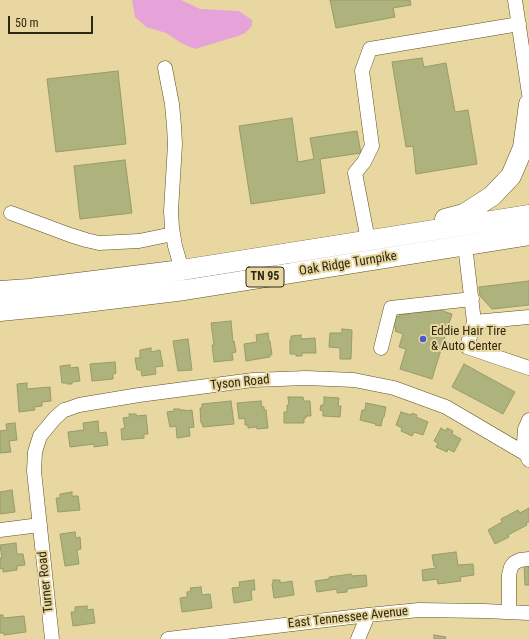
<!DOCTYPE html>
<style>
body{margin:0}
#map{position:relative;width:529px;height:639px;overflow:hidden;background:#e8d7a0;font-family:"Roboto Condensed",sans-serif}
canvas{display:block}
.scale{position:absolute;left:8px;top:16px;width:85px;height:18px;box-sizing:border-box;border:2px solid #2e2812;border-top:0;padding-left:5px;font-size:12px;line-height:14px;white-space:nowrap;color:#2e2812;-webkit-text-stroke:3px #e8d7a0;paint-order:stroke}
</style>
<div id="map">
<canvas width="529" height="639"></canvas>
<div class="scale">50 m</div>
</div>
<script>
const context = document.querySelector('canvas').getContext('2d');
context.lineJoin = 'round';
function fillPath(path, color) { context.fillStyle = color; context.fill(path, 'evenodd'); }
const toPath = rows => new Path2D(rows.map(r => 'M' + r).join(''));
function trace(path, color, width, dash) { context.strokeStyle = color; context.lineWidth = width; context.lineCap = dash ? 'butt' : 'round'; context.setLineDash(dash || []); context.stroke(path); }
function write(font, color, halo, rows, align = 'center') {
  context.font = font + ' "Roboto Condensed",sans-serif'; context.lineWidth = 4; context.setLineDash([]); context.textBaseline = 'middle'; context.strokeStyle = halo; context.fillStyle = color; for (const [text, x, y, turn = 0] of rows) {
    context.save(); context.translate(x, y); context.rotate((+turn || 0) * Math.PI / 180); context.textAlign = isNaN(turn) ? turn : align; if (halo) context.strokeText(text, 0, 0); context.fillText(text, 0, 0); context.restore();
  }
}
fillPath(toPath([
 [132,0,181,0,200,9,239,11,252,20,252,26,245,33,238,36,195,49,181,43,166,33,146,27,135,17]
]), '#e5a3d9');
const building = toPath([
 [330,0,410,0,411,5,393,8,395,17,336,28,330,0],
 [422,58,424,67,446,63,455,112,468,110,477,164,416,174,413,146,406,147,392,62,422,58],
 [118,71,126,144,56,152,47,79,118,71],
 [292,118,298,162,314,159,310,138,357,131,361,153,320,159,325,193,251,204,239,126,292,118],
 [125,160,132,213,80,219,74,166,125,160],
 [529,281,529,305,492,309,480,296,479,287,529,281],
 [434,308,452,314,432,379,400,369,406,349,399,347,403,334,395,331,396,327,393,327,396,316,399,317,400,313,408,315,409,311,416,313,417,311,424,313,426,310,433,312,434,308],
 [231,321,233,342,234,341,236,352,232,353,233,360,214,362,212,345,214,345,211,323,231,321],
 [342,329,352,330,351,359,340,359,340,348,329,347,330,333,342,333,342,329],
 [268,333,269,341,270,341,272,355,269,355,270,357,246,361,244,344,257,342,256,335,268,333],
 [301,335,301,339,315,338,316,353,302,353,302,356,296,356,296,354,290,354,290,340,291,340,291,336,301,335],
 [188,339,192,370,178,371,173,341,188,339],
 [151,348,151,352,160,350,163,366,155,367,156,374,142,376,141,370,137,370,135,358,140,358,140,350,151,348],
 [115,362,116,373,113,374,113,379,92,381,90,364,115,362],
 [464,364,515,392,503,414,452,387,464,364],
 [70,365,70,368,78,367,80,381,72,382,72,384,67,384,67,383,62,383,60,366,70,365],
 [27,383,27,389,50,387,51,401,42,402,42,406,34,407,35,410,19,412,17,384,27,383],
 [288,397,303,397,304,401,310,401,311,416,306,416,306,418,304,418,304,423,284,423,284,412,287,412,287,405,289,405,288,397],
 [324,397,339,398,338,406,341,406,340,417,323,416,323,411,320,410,321,405,324,405,324,397],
 [231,401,234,424,203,427,202,423,201,423,200,408,202,408,202,404,231,401],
 [261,401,262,407,264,407,264,410,266,410,268,428,257,429,257,427,248,428,248,425,245,425,245,418,239,419,237,403,261,401],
 [366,403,386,407,384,417,383,417,381,426,375,425,376,424,360,420,362,410,365,410,366,403],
 [174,409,180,409,180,410,185,410,185,411,192,410,194,427,189,428,190,436,177,438,176,426,170,427,167,412,174,411,174,409],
 [401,412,411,415,412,413,417,415,416,417,428,422,423,435,414,432,412,436,401,431,402,428,396,425,401,412],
 [129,414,136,414,137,416,146,415,148,434,144,434,144,438,122,440,121,429,125,428,123,418,130,417,129,414],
 [98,421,99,433,106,432,108,445,94,447,94,444,70,447,68,432,84,430,83,423,98,421],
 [15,423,17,440,9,441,11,452,0,453,0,431,7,430,6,424,15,423],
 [441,428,446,431,447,428,453,431,452,434,461,439,454,452,448,449,447,452,436,447,438,443,434,441,441,428],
 [12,490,15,512,0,514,0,492,12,490],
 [72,492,72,496,78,496,80,510,58,512,56,498,60,498,60,494,72,492],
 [529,508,529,522,526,523,527,525,508,535,509,537,495,544,488,530,502,522,501,519,518,510,520,513,529,508],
 [75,532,76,538,80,537,81,549,77,550,79,564,65,566,60,534,75,532],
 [16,543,17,554,23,554,25,565,17,566,17,570,3,572,3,568,0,569,0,558,2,558,0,545,16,543],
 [456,552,458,565,473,564,474,575,460,577,461,581,438,584,437,579,423,581,422,570,436,568,436,566,434,566,432,555,456,552],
 [524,564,529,564,529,585,525,585,524,564],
 [351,574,351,576,366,575,367,586,347,589,347,592,337,593,337,589,317,592,315,581,329,579,329,577,351,574],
 [254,580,255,590,251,590,252,600,234,603,232,588,240,587,239,582,254,580],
 [273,580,280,580,280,583,292,581,294,595,274,598,272,584,273,583,273,580],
 [201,587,202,595,210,594,212,608,182,612,180,598,187,597,187,592,191,591,190,588,201,587],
 [87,606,87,610,93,609,95,623,73,626,71,612,75,612,75,607,87,606],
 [0,615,3,615,3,618,24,616,26,632,4,635,4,633,0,633,0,615],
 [434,635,446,637,445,639,434,639,434,635]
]);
fillPath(building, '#aeb37d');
trace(building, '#979c67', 1);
const minor = toPath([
 [515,0,529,94],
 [165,68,172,104,174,126,175,144,171,211,172,228,175,246,182,270],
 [11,213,70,235,86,240,99,243,139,241,173,234],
 [368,240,355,173,364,162,372,146,362,71,370,49,519,24],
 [465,245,474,322,529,317],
 [474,322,467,347,529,368],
 [381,348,391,308,472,299],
 [529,460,526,454,524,442,525,429,529,420],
 [0,530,40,525],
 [509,612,509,575,511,567,514,563,520,560,529,559],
 [52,639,34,471,35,452,40,436,55,418,64,410,68,409,79,405,139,395,253,380,306,378,354,380,394,388,446,407,526,454],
 [168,639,368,615,419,610,484,611,529,613],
 [358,639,368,615]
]);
const highway = toPath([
 [445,219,464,214,492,196,511,176,523,148,529,104],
 [0,291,29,289,182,270,529,215],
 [0,311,61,305,185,290,529,235]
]);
trace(minor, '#60511d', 15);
trace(highway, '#60511d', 21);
trace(minor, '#fff', 14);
trace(highway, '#fff', 20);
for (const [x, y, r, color] of [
 [423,339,4,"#4b5acf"]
]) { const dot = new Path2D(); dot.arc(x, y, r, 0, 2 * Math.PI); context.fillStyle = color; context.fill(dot); trace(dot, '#e8d7a0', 1.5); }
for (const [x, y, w] of [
 [265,277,38]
]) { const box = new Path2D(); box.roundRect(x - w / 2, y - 10, w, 20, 3); context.fillStyle = '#e8d7a0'; context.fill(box); trace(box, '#2e2812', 1); }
write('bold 12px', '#2e2812', null, [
 ["TN 95",265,277]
]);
write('13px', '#2e2812', '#e8d7a0', [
 ["Oak Ridge Turnpike",348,264,-9],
 ["Tyson Road",240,383,-6],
 ["Turner Road",46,582,-96],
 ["East Tennessee Avenue",348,618,-6]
]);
write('13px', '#2e2812', '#e8d7a0', [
 ["Eddie Hair Tire",431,332],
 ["& Auto Center",431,347]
], 'left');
</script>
